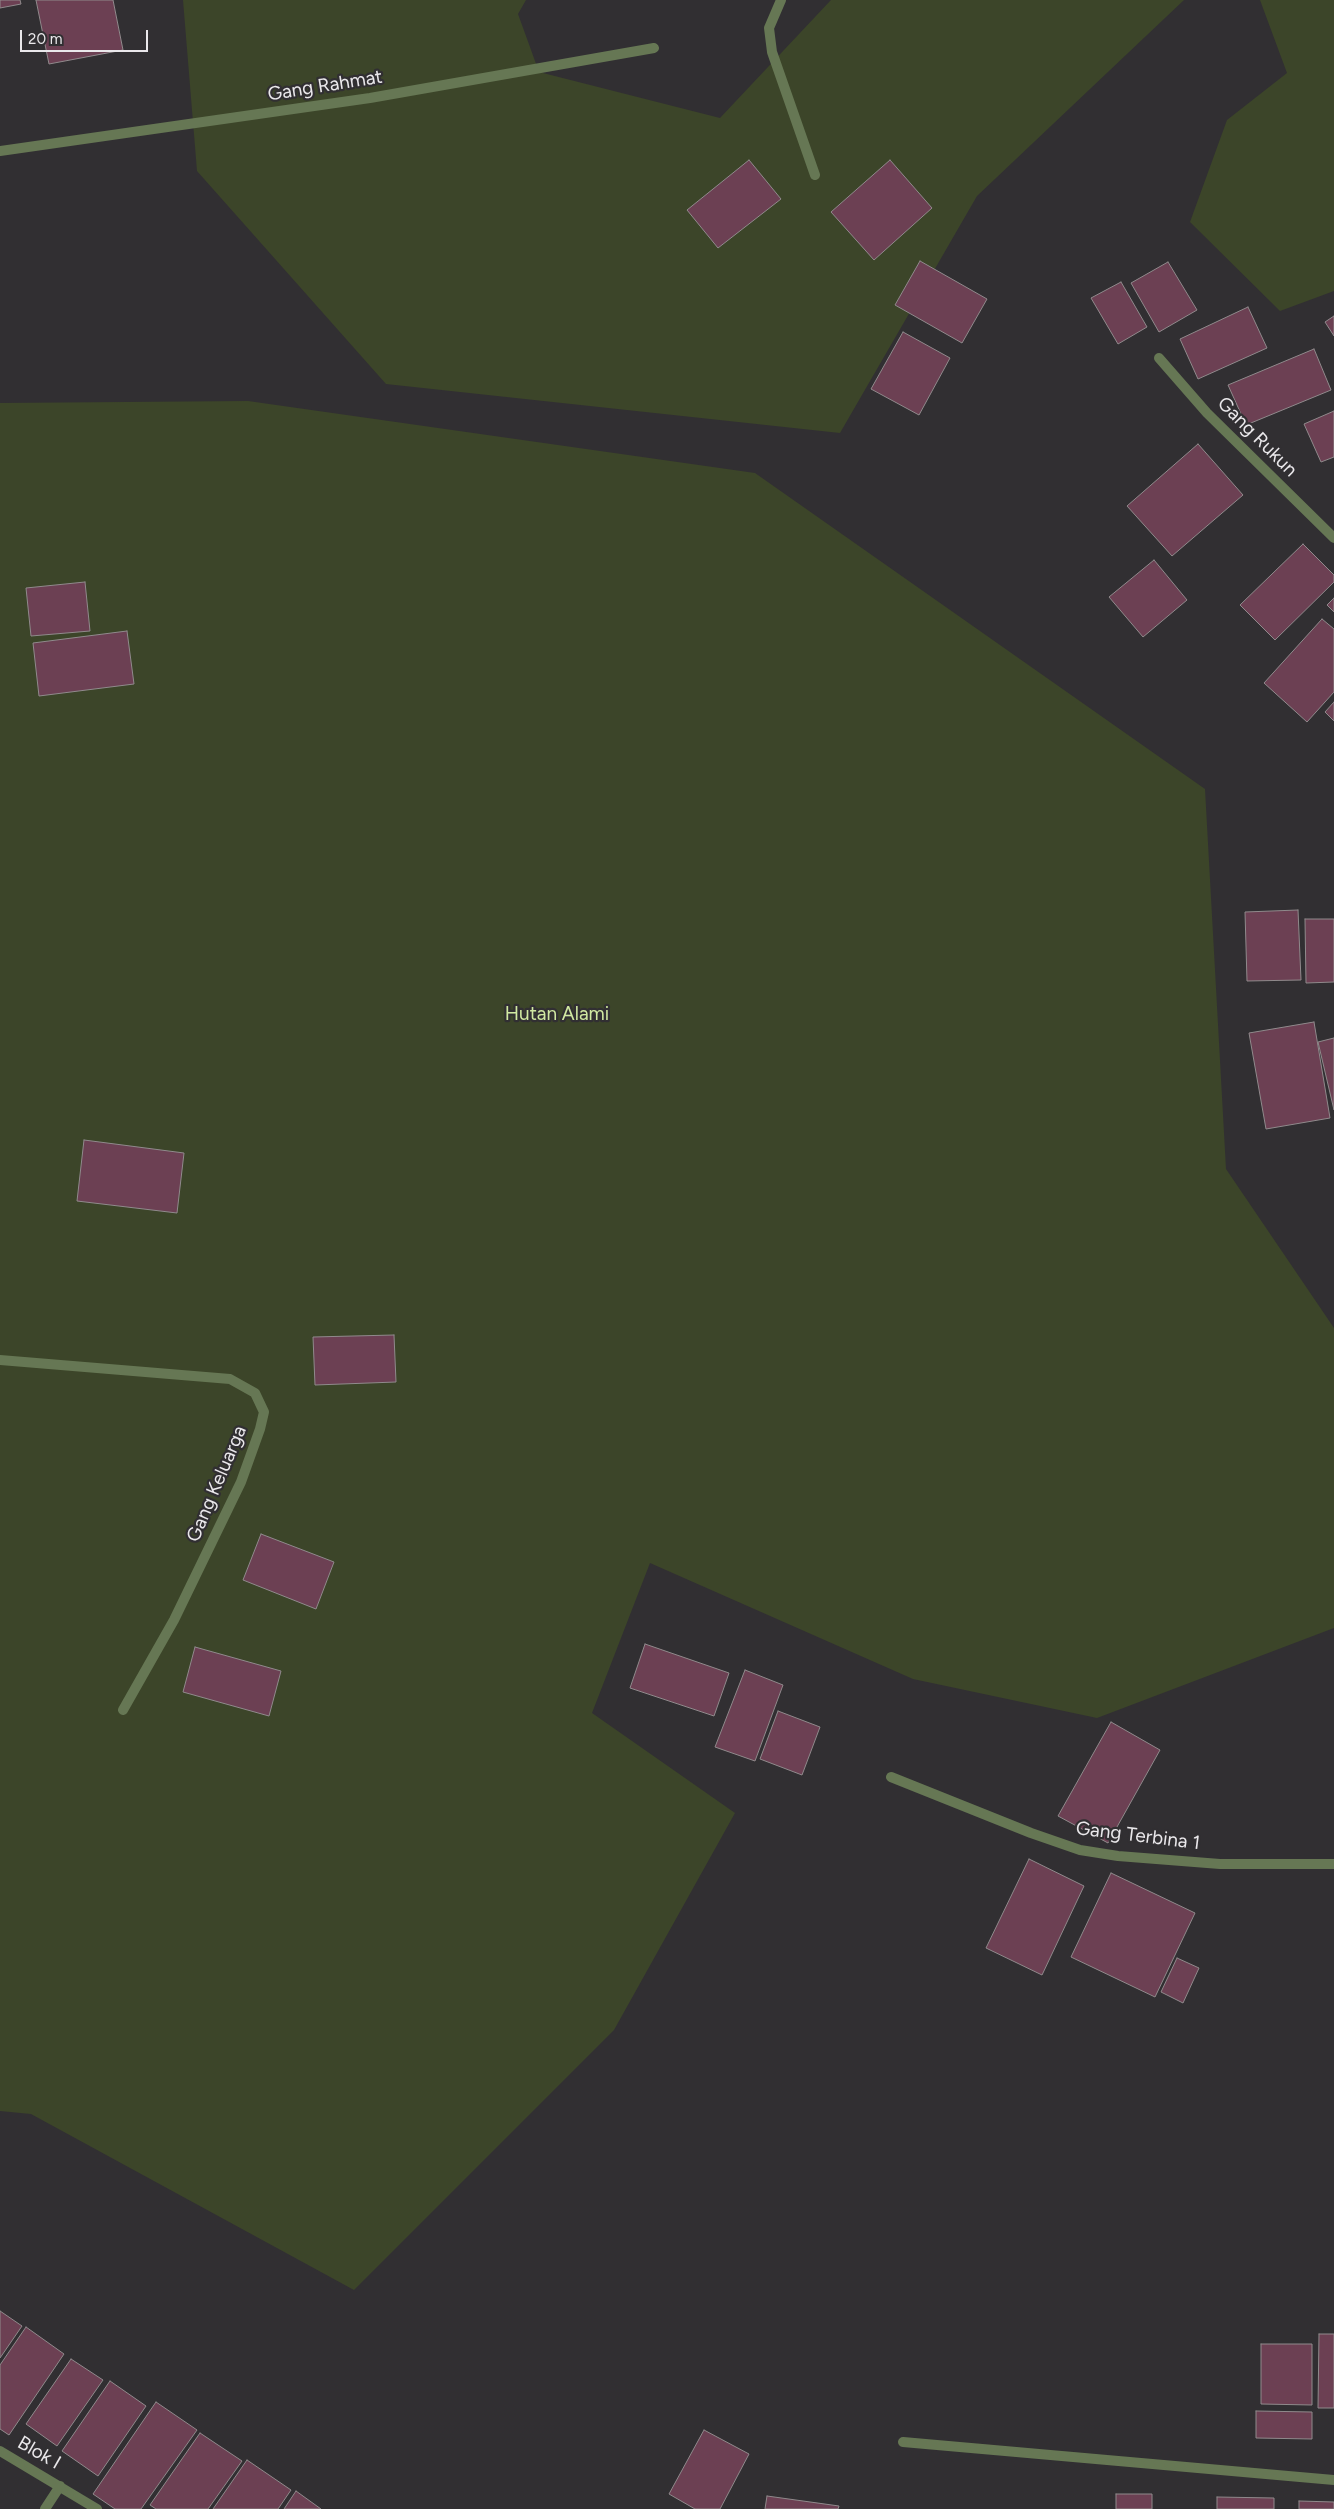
<!DOCTYPE html>
<style>
body{margin:0}
#map{position:relative;width:1334px;height:2509px;overflow:hidden;background:#312f32;font-family:Figtree,sans-serif}
canvas{display:block}
.scale{position:absolute;left:20px;top:30px;width:128px;height:22px;box-sizing:border-box;border:2px solid #eae8eb;border-top:0;padding-left:6px;font-size:15px;line-height:18px;white-space:nowrap;color:#eae8eb;-webkit-text-stroke:4px #312f32;paint-order:stroke}
</style>
<div id="map">
<canvas width="1334" height="2509"></canvas>
<div class="scale">20 m</div>
</div>
<script>
const context = document.querySelector('canvas').getContext('2d');
context.lineJoin = 'round';
function fillPath(path, color) { context.fillStyle = color; context.fill(path, 'evenodd'); }
const toPath = rows => new Path2D(rows.map(r => 'M' + r).join(''));
function trace(path, color, width, dash) { context.strokeStyle = color; context.lineWidth = width; context.lineCap = dash ? 'butt' : 'round'; context.setLineDash(dash || []); context.stroke(path); }
function write(font, color, halo, rows, align = 'center') {
  context.font = font + ' Figtree,sans-serif'; context.lineWidth = 4.5; context.setLineDash([]); context.textBaseline = 'middle'; context.strokeStyle = halo; context.fillStyle = color; for (const [text, x, y, turn = 0] of rows) {
    context.save(); context.translate(x, y); context.rotate((+turn || 0) * Math.PI / 180); context.textAlign = isNaN(turn) ? turn : align; if (halo) context.strokeText(text, 0, 0); context.fillText(text, 0, 0); context.restore();
  }
}
fillPath(toPath([
 [183,0,526,0,518,14,539,72,720,118,831,0,1184,0,977,196,840,433,386,384,197,171],
 [1260,0,1334,0,1334,291,1280,311,1190,222,1227,120,1287,73],
 [248,401,755,473,1205,789,1226,1169,1334,1328,1334,1628,1097,1718,913,1679,650,1563,592,1713,735,1813,614,2030,354,2290,31,2114,0,2111,0,403]
]), '#3c4529');
const building = toPath([
 [0,0,20,0,21,4,0,8,0,0],
 [36,0,113,0,123,50,49,64,36,0],
 [749,160,781,199,718,248,687,210,749,160],
 [890,160,932,208,874,260,831,212,890,160],
 [920,261,987,299,962,343,895,305,920,261],
 [1168,262,1197,310,1159,332,1131,283,1168,262],
 [1121,282,1147,327,1118,344,1091,298,1121,282],
 [1248,307,1267,348,1198,379,1180,339,1248,307],
 [1334,316,1334,336,1325,322,1334,316],
 [903,332,950,358,919,415,871,389,903,332],
 [1314,349,1331,390,1246,425,1228,385,1314,349],
 [1334,411,1334,457,1321,462,1304,424,1334,411],
 [1198,444,1243,495,1172,556,1127,506,1198,444],
 [1303,544,1334,575,1334,582,1275,640,1240,605,1303,544],
 [1154,560,1187,600,1143,637,1109,597,1154,560],
 [85,582,90,631,31,636,26,588,85,582],
 [1334,598,1334,612,1327,605,1334,598],
 [1322,619,1334,629,1334,692,1307,722,1264,683,1322,619],
 [127,631,134,684,39,696,33,643,127,631],
 [1334,702,1334,721,1325,712,1334,702],
 [1298,910,1301,980,1247,981,1245,912,1298,910],
 [1305,919,1334,919,1334,982,1306,983,1305,919],
 [1314,1022,1330,1118,1266,1129,1249,1033,1314,1022],
 [1334,1038,1334,1110,1318,1042,1334,1038],
 [84,1140,184,1153,177,1213,77,1201,84,1140],
 [394,1335,396,1382,315,1385,313,1337,394,1335],
 [261,1534,334,1562,316,1609,243,1580,261,1534],
 [645,1644,729,1673,714,1716,630,1688,645,1644],
 [195,1647,281,1671,269,1716,183,1692,195,1647],
 [745,1670,783,1685,755,1761,715,1747,745,1670],
 [778,1711,820,1727,802,1775,760,1759,778,1711],
 [1111,1722,1160,1750,1108,1843,1058,1816,1111,1722],
 [1029,1859,1084,1886,1042,1975,986,1948,1029,1859],
 [1111,1873,1195,1913,1155,1997,1071,1957,1111,1873],
 [1177,1958,1199,1968,1183,2003,1161,1992,1177,1958],
 [0,2311,22,2326,0,2358,0,2311],
 [26,2327,64,2354,9,2435,0,2429,0,2365,26,2327],
 [1319,2334,1334,2334,1334,2408,1318,2408,1319,2334],
 [1261,2344,1312,2344,1312,2405,1261,2404,1261,2344],
 [71,2359,103,2380,57,2446,26,2424,71,2359],
 [110,2381,146,2406,98,2476,62,2451,110,2381],
 [156,2402,197,2430,141,2509,115,2509,93,2494,156,2402],
 [1256,2411,1312,2412,1312,2439,1256,2438,1256,2411],
 [704,2430,749,2454,720,2509,695,2509,669,2494,704,2430],
 [200,2433,242,2461,208,2509,156,2509,150,2505,200,2433],
 [247,2460,291,2490,278,2509,213,2509,247,2460],
 [296,2491,321,2509,284,2509,296,2491],
 [1116,2494,1152,2494,1152,2509,1116,2509,1116,2494],
 [767,2496,839,2506,838,2509,765,2509,767,2496],
 [1217,2497,1274,2498,1274,2509,1217,2509,1217,2497],
 [1299,2501,1334,2502,1334,2509,1299,2509,1299,2501]
]);
fillPath(building, '#6c4053');
trace(building, '#908a8c', 1);
trace(toPath([
 [781,0,769,28,772,52,815,175],
 [0,151,370,98,654,48],
 [1159,358,1207,413,1334,538],
 [0,1360,230,1379,255,1393,264,1412,260,1429,241,1482,174,1620,123,1710],
 [891,1777,1031,1833,1080,1850,1118,1856,1220,1864,1334,1864],
 [903,2442,1334,2480],
 [0,2451,97,2509],
 [45,2509,60,2486]
]), '#667754', 10);
write('19px', '#eae8eb', '#312f32', [
 ["Gang Rahmat",325,86,-9],
 ["Gang Rukun",1257,437,45],
 ["Gang Keluarga",217,1484,-67],
 ["Gang Terbina 1",1138,1836,7],
 ["Blok I",39,2453,30]
]);
write('19px', '#d1e9a2', '#312f32', [
 ["Hutan Alami",557,1014]
]);
</script>
